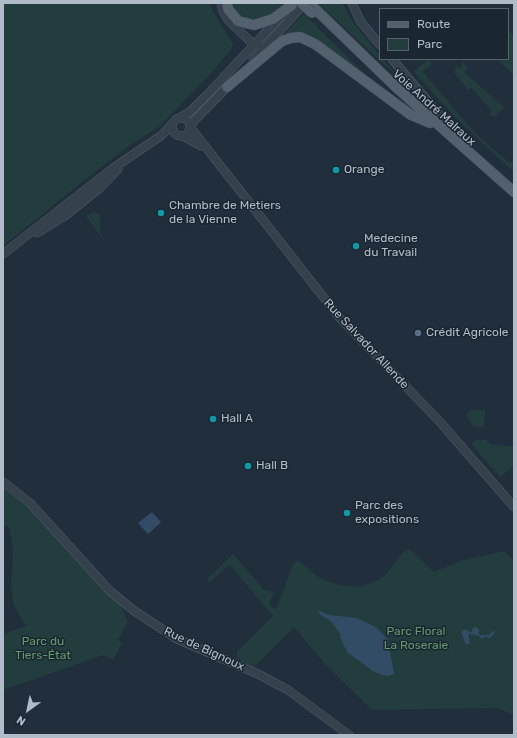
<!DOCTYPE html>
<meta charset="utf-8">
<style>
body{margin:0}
#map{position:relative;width:517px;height:738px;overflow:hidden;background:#212f3d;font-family:Rubik,sans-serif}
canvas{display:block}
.frame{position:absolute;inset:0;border:4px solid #b0bcc8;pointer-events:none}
.legend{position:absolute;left:379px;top:8px;width:130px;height:52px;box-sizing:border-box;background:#1a2631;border:1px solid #56626d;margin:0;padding:5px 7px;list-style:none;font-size:12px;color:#b0bcc8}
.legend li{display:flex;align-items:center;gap:8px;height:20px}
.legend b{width:20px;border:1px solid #56626d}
.north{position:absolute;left:8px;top:690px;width:40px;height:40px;-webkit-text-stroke:3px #1a2631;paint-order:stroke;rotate:213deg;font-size:11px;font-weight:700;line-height:16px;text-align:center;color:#b0bcc8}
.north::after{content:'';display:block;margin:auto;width:14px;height:18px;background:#b0bcc8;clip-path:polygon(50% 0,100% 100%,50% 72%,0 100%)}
</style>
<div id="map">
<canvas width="517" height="738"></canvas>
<div class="frame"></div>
<ul class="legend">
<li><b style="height:5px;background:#53606d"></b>Route</li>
<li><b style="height:11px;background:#233d3e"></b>Parc</li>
</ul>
<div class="north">N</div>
</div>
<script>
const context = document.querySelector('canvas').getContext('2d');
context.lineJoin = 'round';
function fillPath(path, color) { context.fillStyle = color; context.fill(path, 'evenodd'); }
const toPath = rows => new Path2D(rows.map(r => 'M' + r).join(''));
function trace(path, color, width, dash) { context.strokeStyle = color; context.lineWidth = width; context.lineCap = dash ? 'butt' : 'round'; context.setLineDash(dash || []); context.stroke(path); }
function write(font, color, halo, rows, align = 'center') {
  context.font = font + ' Rubik,sans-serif'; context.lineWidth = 3; context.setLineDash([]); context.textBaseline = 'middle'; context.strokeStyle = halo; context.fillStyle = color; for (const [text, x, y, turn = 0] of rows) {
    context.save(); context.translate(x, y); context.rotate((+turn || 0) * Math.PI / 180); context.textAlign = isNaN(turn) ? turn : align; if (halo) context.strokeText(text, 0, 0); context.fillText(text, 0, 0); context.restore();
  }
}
fillPath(toPath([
 [3,3,210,3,213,12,233,44,232,48,213,71,160,126,129,146,87,178,3,246],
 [232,3,287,3,267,17,254,21,240,16,234,10],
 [318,3,342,3,353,22,380,56,380,59,383,59,402,81],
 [304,14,372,81,315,38,302,33,290,33,268,50],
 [508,28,514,37,514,75,497,59,508,59],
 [428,59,432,59,430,61,432,64,423,72,475,133,509,163,514,161,514,169,512,170,457,119,414,72],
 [462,61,468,68,464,72,504,107,495,116,490,115,489,114,492,111,471,87,468,90,455,74,455,68,457,66,459,69,463,66,461,63],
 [94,212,100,215,100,234,107,245,86,216],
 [471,410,485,410,484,428,473,426,467,417,468,412],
 [476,440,486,440,490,444,514,447,514,465,500,477,471,444],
 [3,488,35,513,121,605,128,622,118,640,122,643,113,660,103,655,3,690,3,634,26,626,14,606,11,590,13,546,9,527,3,526],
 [409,550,413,552,434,572,461,561,499,552,505,552,514,561,514,715,498,708,372,710,328,667,294,627,254,667,237,659,237,652,273,616,230,565,209,582,207,579,233,554,264,590,274,592,269,604,276,610,294,562,299,561,318,577,327,581,340,585,360,587,380,579,388,572,403,552]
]), '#233d3e');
fillPath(toPath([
 [152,512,161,522,148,534,138,523],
 [320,611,329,615,357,618,377,628,388,640,394,674,388,676,382,675,373,671,347,652,340,637,341,635,331,621,318,613],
 [476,627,479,630,479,634,480,635,489,635,493,631,495,632,490,638,484,636,483,639,477,635,468,634,470,643,466,645,461,632,465,629,472,633,472,629]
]), '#334c65');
const tertiary = toPath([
 [221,3,223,11,229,21,250,41,259,46],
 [352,3,361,22,380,45],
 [392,59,459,138],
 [253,60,305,3],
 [181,117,190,112,207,95,280,17],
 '172 127a9 9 0 1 1 18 0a9 9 0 1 1-18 0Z',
 [190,125,231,83],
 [190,127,339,317,440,422,514,507],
 [183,136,201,146],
 [37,233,65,216,101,187,118,169],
 [3,254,112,169,162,135,172,124],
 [3,482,30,503,110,591,133,610,177,639,258,674,288,690,349,735]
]);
const primary = toPath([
 [227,3,228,9,238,21,254,25,273,19,292,5],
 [309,3,398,89,514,192],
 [227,87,282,41,291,38,300,37,315,44,411,115,430,123]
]);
trace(tertiary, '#535f6a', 9);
trace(primary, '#3e4a55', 11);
trace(tertiary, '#35414d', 8);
trace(primary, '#53606d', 10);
const primaryBridge = toPath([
 [302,3,312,13]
]);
trace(primaryBridge, '#3e4a55', 11, []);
trace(primaryBridge, '#53606d', 10);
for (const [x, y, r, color] of [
 [336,170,4,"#0f9aa8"],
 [161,213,4,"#0f9aa8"],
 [356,246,4,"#0f9aa8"],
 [418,333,4,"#5c6f8a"],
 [213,419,4,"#0f9aa8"],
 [248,466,4,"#0f9aa8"],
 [347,513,4,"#0f9aa8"]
]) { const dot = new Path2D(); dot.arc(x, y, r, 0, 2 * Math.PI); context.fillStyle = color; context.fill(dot); trace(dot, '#1a2631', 1.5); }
write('12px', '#b0bcc8', '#1a2631', [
 ["Voie André Malraux",434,108,42],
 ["Rue Salvador Allende",366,344,47],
 ["Rue de Bignoux",204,649,25]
]);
write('12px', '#b0bcc8', '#1a2631', [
 ["Orange",344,170],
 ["Chambre de Metiers",169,206],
 ["de la Vienne",169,220],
 ["Medecine",364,239],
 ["du Travail",364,253],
 ["Crédit Agricole",426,333],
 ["Hall A",221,419],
 ["Hall B",256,466],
 ["Parc des",355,506],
 ["expositions",355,520]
], 'left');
write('12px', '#659b6d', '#1a2631', [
 ["Parc Floral",416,632],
 ["La Roseraie",416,646],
 ["Parc du",43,642],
 ["Tiers-État",43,656]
]);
</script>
